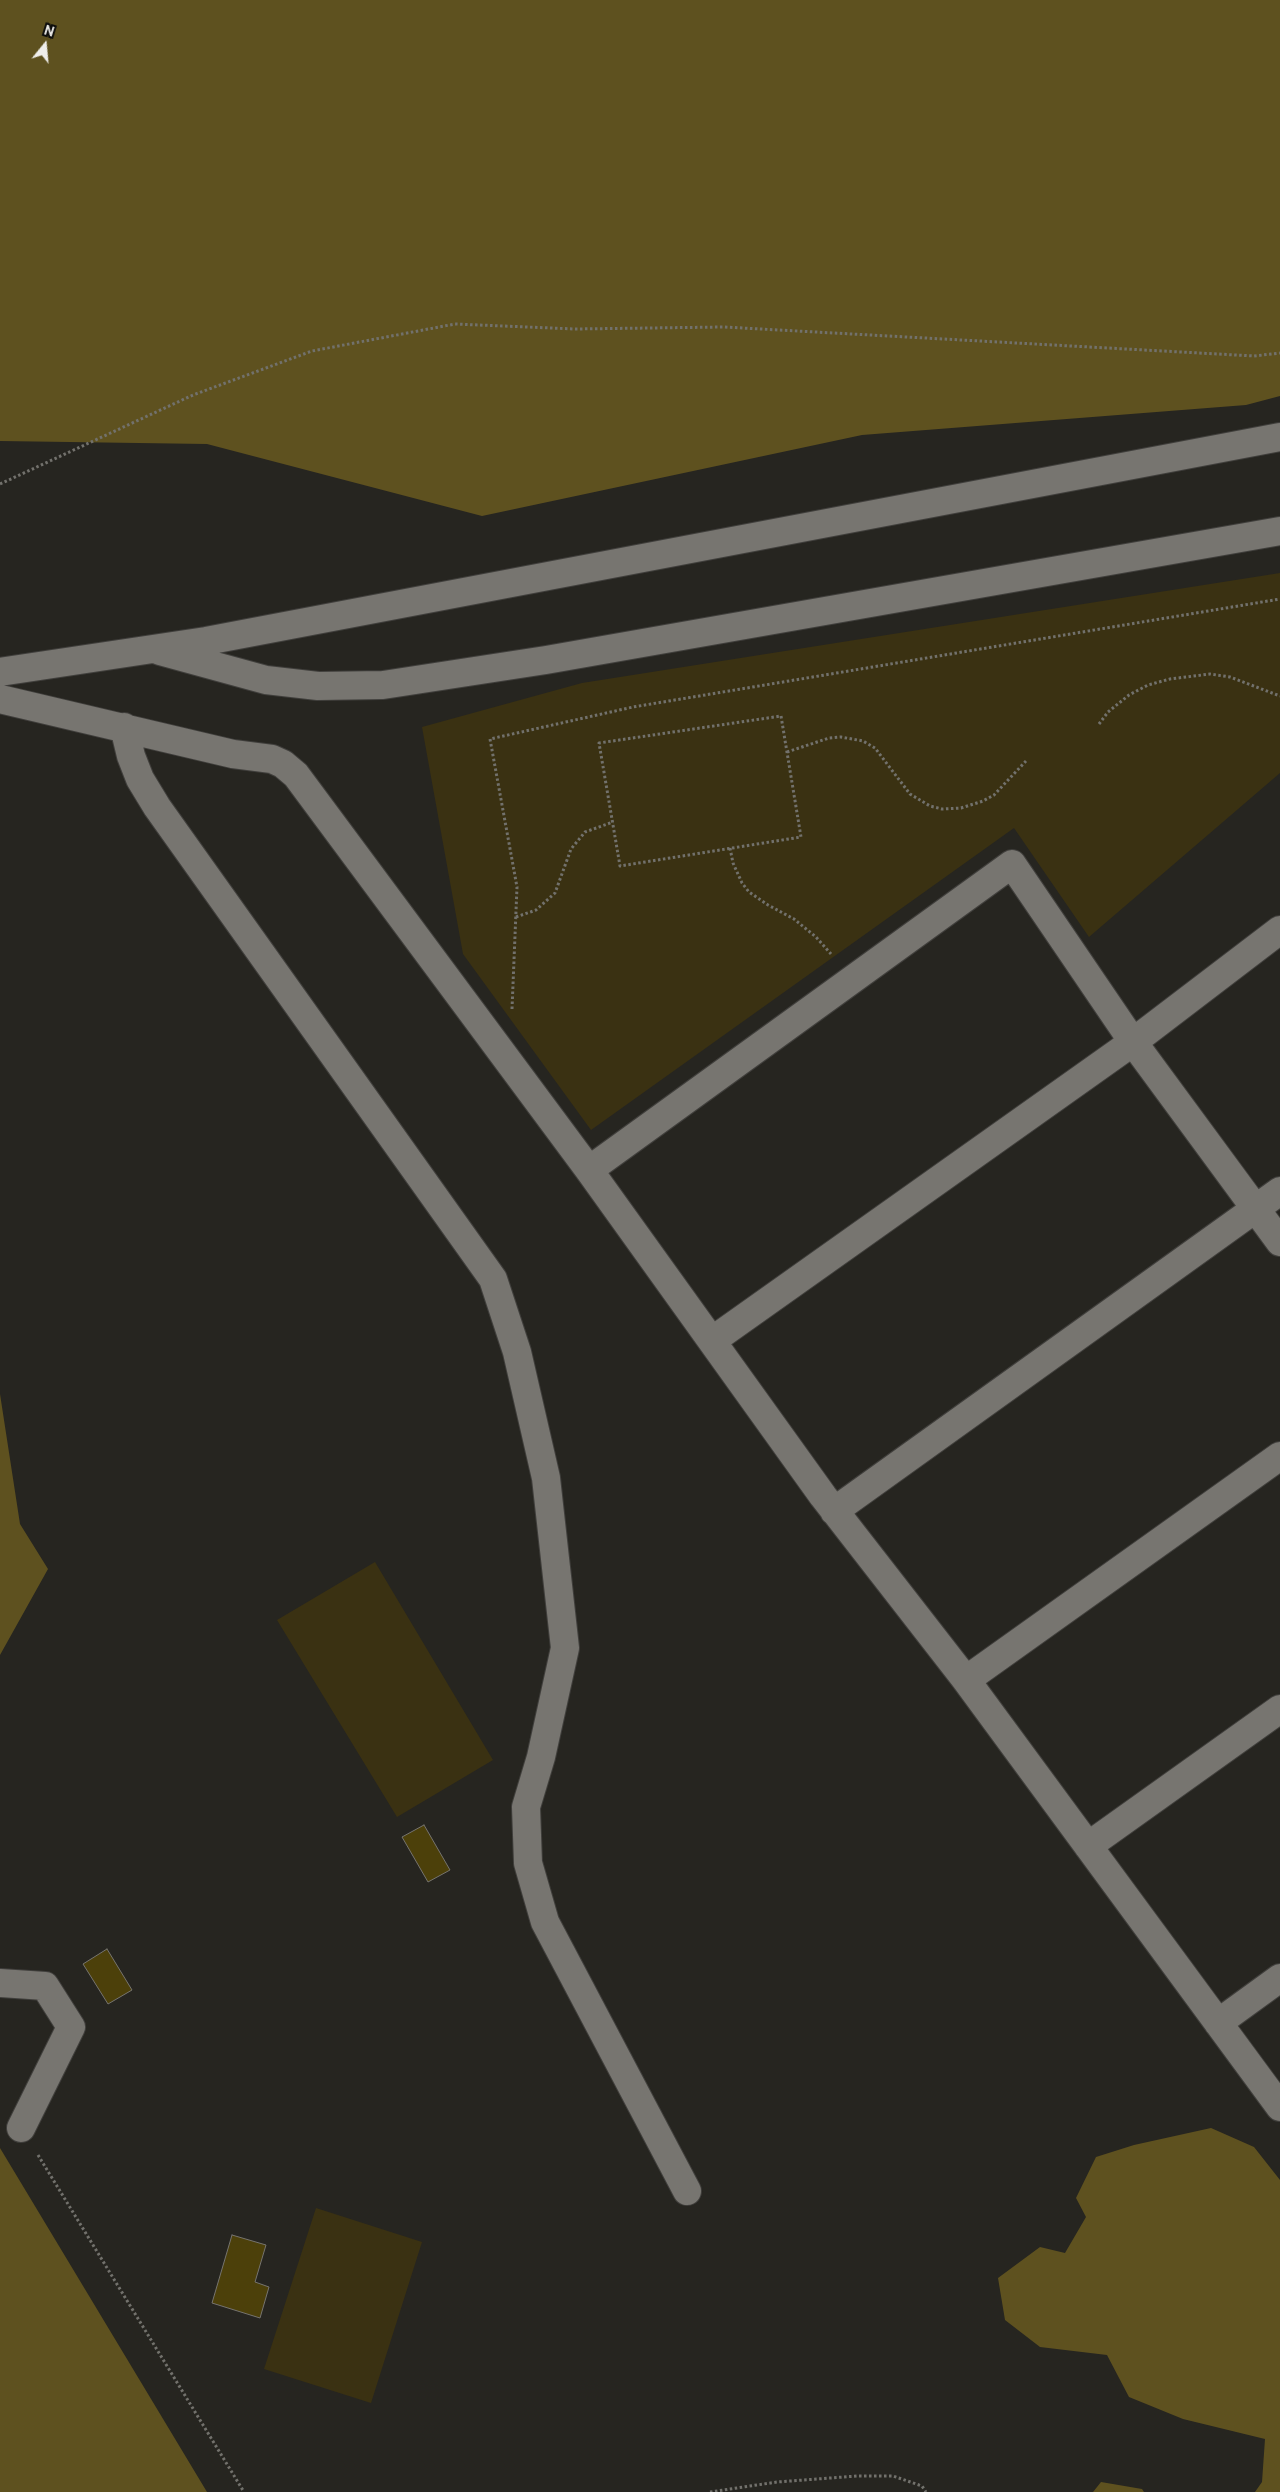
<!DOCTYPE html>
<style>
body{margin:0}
#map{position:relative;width:1280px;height:2492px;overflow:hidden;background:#262520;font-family:Cabin,sans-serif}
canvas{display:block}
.north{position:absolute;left:20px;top:20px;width:50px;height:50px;-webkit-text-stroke:4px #0e0e0c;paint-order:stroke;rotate:17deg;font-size:14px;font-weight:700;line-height:20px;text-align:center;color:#efeeeb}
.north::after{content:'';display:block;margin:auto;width:18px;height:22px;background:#efeeeb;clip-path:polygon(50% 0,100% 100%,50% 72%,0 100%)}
</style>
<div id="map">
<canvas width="1280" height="2492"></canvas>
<div class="north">N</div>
</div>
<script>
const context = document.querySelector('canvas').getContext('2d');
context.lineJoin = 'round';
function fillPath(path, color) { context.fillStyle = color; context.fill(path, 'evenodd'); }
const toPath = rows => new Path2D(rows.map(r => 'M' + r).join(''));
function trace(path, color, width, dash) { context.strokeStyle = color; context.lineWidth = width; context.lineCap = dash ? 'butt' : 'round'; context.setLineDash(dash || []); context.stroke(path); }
fillPath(toPath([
 [1280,573,1280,773,1089,937,1014,828,591,1130,463,954,422,727,582,683],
 [375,1562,493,1760,397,1817,277,1620],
 [316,2208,422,2242,371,2403,264,2369]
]), '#3a3112');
fillPath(toPath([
 [0,0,1280,0,1280,396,1246,405,862,435,482,516,207,444,0,441],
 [0,1394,20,1524,48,1569,0,1655],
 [1211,2128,1254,2147,1280,2180,1280,2492,1255,2492,1262,2482,1265,2439,1183,2419,1129,2397,1107,2355,1040,2347,1005,2320,998,2278,1040,2247,1065,2253,1086,2217,1076,2198,1096,2157,1134,2145],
 [0,2148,207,2492,0,2492],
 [1101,2482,1142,2489,1144,2492,1093,2492]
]), '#5e511f');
const building = toPath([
 [424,1825,450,1870,428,1882,402,1837,424,1825],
 [107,1949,132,1990,108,2004,83,1964,107,1949],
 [232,2235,266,2245,255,2282,269,2287,260,2318,212,2303,232,2235]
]);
fillPath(building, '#4c400a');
trace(building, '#76746f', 1);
const minor = toPath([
 [160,651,266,680,318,686,383,685,546,660,1280,531],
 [0,672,206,641,1280,437],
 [0,699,233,754,272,759,283,764,296,775,589,1170,823,1496,966,1680,1280,2107],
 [124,727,131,756,140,779,157,807,493,1279,517,1352,546,1478,565,1648,541,1757,526,1807,528,1863,545,1922,687,2191],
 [589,1170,1012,864,1133,1042,1280,1242],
 [713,1340,1133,1042,1280,930],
 [834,1511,1280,1191],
 [966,1680,1280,1456],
 [1088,1846,1280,1709],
 [0,1983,45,1986,71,2027,21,2128],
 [1218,2023,1280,1978]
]);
trace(minor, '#403f3c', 30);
trace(toPath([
 [0,484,193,395,312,351,455,324,575,329,724,327,1254,356,1280,353],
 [781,716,801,837,620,866,599,743,781,716],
 [1099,724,1108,712,1129,695,1148,685,1170,679,1210,674,1230,677,1280,696],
 [787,752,829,738,841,737,863,741,875,748,910,794,930,806,942,809,961,808,983,801,994,795,1026,761],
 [730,848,733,863,742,883,749,892,768,905,794,919,816,937,831,954],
 [516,917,536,910,555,893,571,849,585,832,613,822],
 [512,1009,517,887,490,739,633,707,1280,599],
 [38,2155,244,2492],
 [710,2492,777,2482,857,2476,893,2476,922,2486,926,2492]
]), '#72716c', 3, [2.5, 2.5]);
trace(minor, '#777570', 28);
</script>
